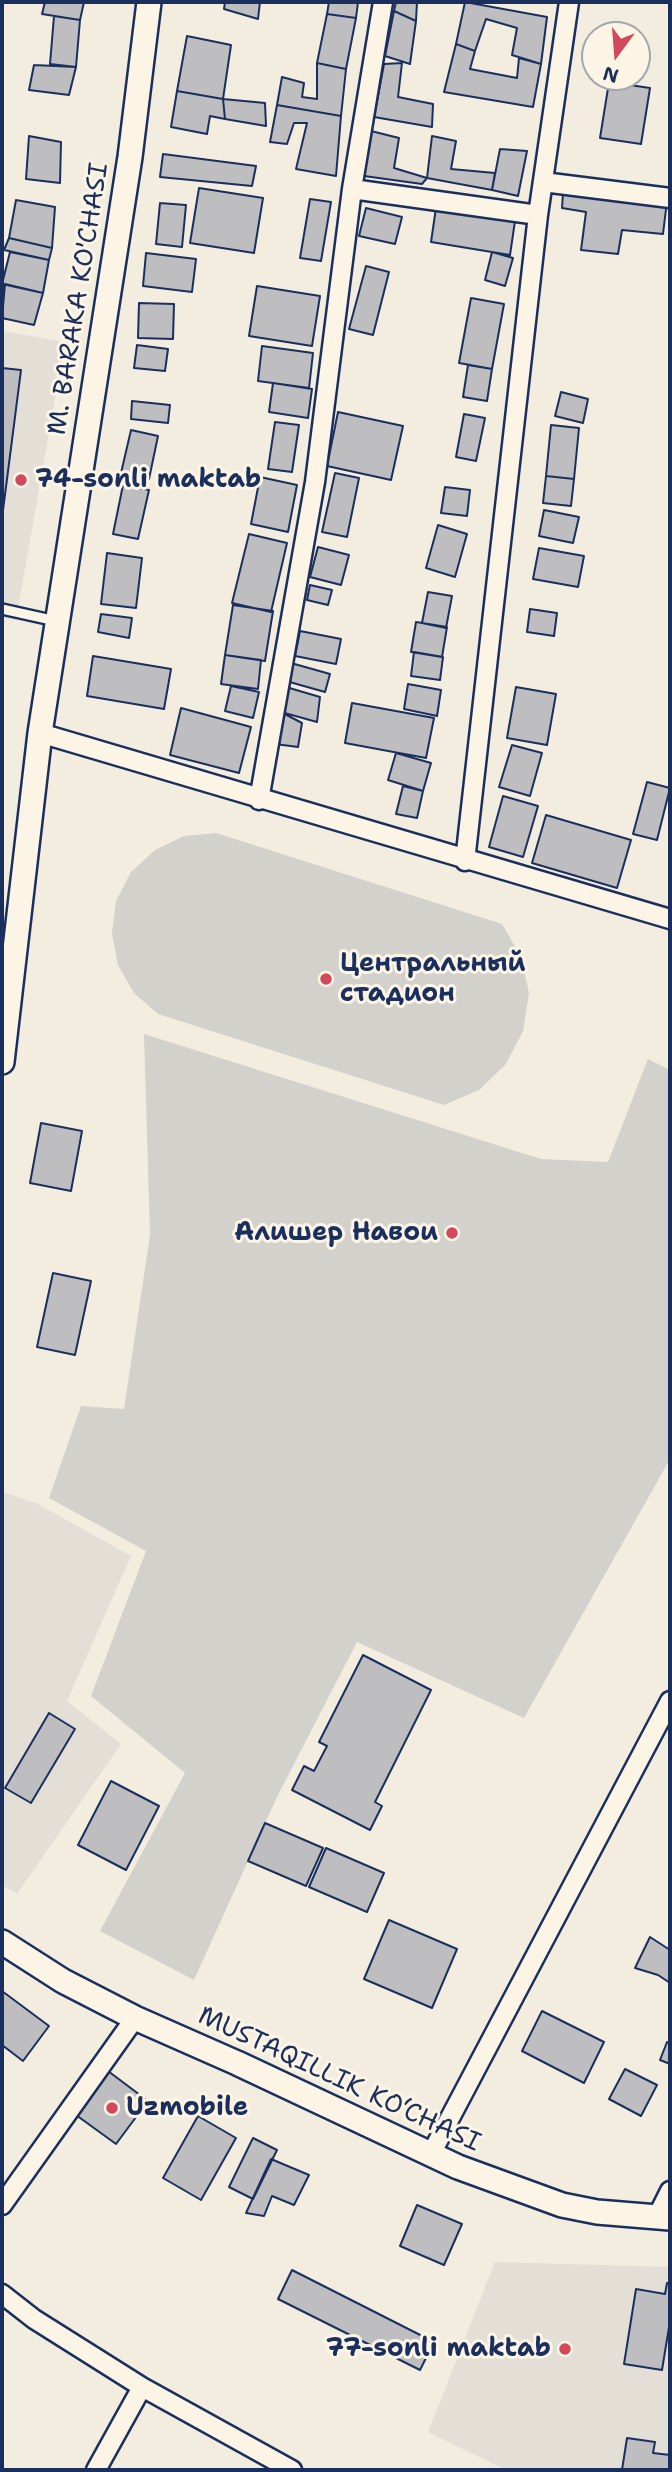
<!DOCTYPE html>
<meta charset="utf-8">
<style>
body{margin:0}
#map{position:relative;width:672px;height:2472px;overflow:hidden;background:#f3ede0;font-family:"Shantell Sans",sans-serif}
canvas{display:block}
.frame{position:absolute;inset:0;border:4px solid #1b2f5e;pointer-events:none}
.north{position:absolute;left:581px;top:21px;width:70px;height:70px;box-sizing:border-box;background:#fcf5e5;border:2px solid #a2a6af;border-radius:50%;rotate:196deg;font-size:19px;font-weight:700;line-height:28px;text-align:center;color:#1b2f5e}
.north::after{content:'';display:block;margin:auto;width:24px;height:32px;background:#d1495b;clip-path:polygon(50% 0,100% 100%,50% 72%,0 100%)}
</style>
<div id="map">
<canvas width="672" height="2472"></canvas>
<div class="frame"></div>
<div class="north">N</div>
</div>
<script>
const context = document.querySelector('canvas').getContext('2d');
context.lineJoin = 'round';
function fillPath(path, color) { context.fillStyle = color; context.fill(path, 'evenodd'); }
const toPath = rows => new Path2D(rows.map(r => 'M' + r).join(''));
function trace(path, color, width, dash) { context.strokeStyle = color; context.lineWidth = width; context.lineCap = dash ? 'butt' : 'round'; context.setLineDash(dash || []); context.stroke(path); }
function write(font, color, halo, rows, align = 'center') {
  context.font = font + ' "Shantell Sans",sans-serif'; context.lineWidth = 6; context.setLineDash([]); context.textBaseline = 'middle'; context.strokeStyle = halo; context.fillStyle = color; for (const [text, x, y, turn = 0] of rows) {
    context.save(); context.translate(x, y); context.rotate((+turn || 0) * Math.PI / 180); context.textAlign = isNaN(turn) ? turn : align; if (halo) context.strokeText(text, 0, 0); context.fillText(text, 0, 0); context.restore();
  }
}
fillPath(toPath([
 [2,331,65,342,16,620,2,618],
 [2,1492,38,1504,131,1556,67,1701,121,1744,17,1894,2,1885],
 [495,2262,670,2267,670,2470,506,2470,428,2432]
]), '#e3dfd6');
fillPath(toPath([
 [216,833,502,924,521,957,529,993,523,1031,506,1064,479,1090,444,1105,158,1014,134,993,118,965,112,933,116,901,131,872,155,850,184,836],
 [144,1034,541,1159,608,1162,648,1059,670,1070,670,1459,524,1718,357,1642,277,1797,194,1980,100,1931,185,1773,91,1696,146,1551,49,1498,81,1406,124,1409,150,1235]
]), '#d3d1cc');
const building = toPath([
 [45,2,84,2,80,20,42,14,45,2],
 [225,2,260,2,258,19,224,9,225,2],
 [329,2,358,2,356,18,327,14,329,2],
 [396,2,417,2,416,21,394,11,396,2],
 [465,2,547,17,541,64,512,55,517,28,486,19,475,51,456,44,465,2],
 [394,11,416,21,410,64,385,56,394,11],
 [327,14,356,18,346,69,317,63,327,14],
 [54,16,80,20,76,67,50,64,54,16],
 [187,36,231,45,223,99,177,91,187,36],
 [456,44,475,51,470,69,517,78,519,58,541,64,533,107,444,92,456,44],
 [317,63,346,69,341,116,277,105,282,77,304,83,302,97,317,99,317,63],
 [402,63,398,97,433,104,432,127,374,117,384,64,402,63],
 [34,65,76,67,69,95,29,90,34,65],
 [609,82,650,88,641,144,600,138,609,82],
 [177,91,223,99,225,119,210,116,207,134,171,127,177,91],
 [223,99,265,103,266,126,225,119,223,99],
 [277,105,341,116,336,176,296,169,307,123,294,123,287,144,270,142,277,105],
 [371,131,399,138,394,168,427,178,422,184,364,176,371,131],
 [29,136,61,142,60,183,26,179,29,136],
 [432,136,456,141,451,169,495,173,492,190,427,178,432,136],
 [500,149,527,151,518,196,492,190,500,149],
 [163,154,256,166,252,186,160,177,163,154],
 [199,188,263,198,254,253,190,243,199,188],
 [563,193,667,201,663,234,622,230,618,254,581,250,586,212,562,208,563,193],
 [310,199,331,202,321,261,300,258,310,199],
 [16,200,55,207,52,248,9,238,16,200],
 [160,203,186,205,182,247,156,244,160,203],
 [366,208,402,217,395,244,359,236,366,208],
 [436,208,515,221,510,255,431,242,436,208],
 [9,238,52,248,49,260,4,250,9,238],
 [10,252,49,260,43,293,2,284,10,252],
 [492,252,513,258,505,286,485,280,492,252],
 [146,253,196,259,192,292,143,286,146,253],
 [366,266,389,272,373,335,349,329,366,266],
 [5,284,43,293,34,325,2,318,5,284],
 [257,286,320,296,312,346,249,336,257,286],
 [471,298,504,304,492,369,459,363,471,298],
 [139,303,174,304,173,339,138,338,139,303],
 [137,345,168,349,165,371,134,368,137,345],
 [262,346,313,353,309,388,258,381,262,346],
 [468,365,492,369,487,401,463,397,468,365],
 [2,368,21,370,2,518,2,368],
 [273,383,312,389,308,418,269,412,273,383],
 [561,392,588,399,583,423,555,416,561,392],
 [132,401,170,405,168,423,131,419,132,401],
 [338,412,403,426,391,480,327,466,338,412],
 [464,414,485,418,476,461,456,457,464,414],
 [275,422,299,425,292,472,268,469,275,422],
 [551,425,579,428,574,479,546,476,551,425],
 [131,430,158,436,149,479,121,473,131,430],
 [335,473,359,478,347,537,322,532,335,473],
 [546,476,574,479,571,506,543,503,546,476],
 [260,477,297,485,288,532,251,524,260,477],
 [123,485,149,490,138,539,113,534,123,485],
 [445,487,470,490,467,516,441,513,445,487],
 [544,510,579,517,573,543,539,536,544,510],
 [438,525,467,534,455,577,426,568,438,525],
 [249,534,287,543,271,612,232,603,249,534],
 [318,547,349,555,341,585,310,577,318,547],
 [539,548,584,556,578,587,533,579,539,548],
 [107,553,142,558,136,608,101,604,107,553],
 [310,585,332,590,328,605,307,600,310,585],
 [428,592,452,596,446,628,422,623,428,592],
 [233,605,273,611,265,661,225,655,233,605],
 [530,609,557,613,554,636,527,632,530,609],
 [101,614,132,618,129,638,98,632,101,614],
 [416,622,447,627,442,657,411,652,416,622],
 [300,631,341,639,336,664,295,656,300,631],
 [414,652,443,657,440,680,411,676,414,652],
 [225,655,261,660,258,689,221,684,225,655],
 [93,656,171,669,164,709,87,696,93,656],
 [291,663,330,674,325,692,286,681,291,663],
 [408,684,441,690,437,716,404,709,408,684],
 [231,686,259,692,253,718,225,711,231,686],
 [286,687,320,697,317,722,281,712,286,687],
 [516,687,556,694,547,745,507,738,516,687],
 [352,703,434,718,426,758,345,743,352,703],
 [181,708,251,727,239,773,170,755,181,708],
 [281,712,302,723,298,747,275,744,281,712],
 [512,745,542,753,530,796,499,787,512,745],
 [396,753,431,763,423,791,388,780,396,753],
 [647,782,670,788,657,840,633,834,647,782],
 [403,786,423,791,417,818,396,814,403,786],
 [503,796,538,806,523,857,489,847,503,796],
 [546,815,631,840,617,888,532,863,546,815],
 [41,1123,82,1131,71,1191,30,1183,41,1123],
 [53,1273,91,1281,75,1355,37,1347,53,1273],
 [363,1655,431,1690,375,1802,382,1806,370,1830,292,1790,304,1766,314,1771,327,1746,319,1742,363,1655],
 [49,1713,75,1729,31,1803,5,1788,49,1713],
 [111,1781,159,1806,126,1870,78,1845,111,1781],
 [265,1823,323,1848,306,1886,248,1861,265,1823],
 [326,1848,384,1873,367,1912,309,1887,326,1848],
 [389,1920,457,1949,432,2008,364,1979,389,1920],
 [650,1937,670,1950,670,1983,658,1975,635,1968,650,1937],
 [2,1991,49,2026,23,2061,2,2045,2,1991],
 [542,2011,604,2042,584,2083,522,2051,542,2011],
 [667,2042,670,2043,670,2064,660,2060,667,2042],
 [625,2069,657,2085,641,2116,609,2099,625,2069],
 [108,2071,148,2101,116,2144,76,2115,108,2071],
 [198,2116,236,2138,201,2200,163,2178,198,2116],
 [253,2138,277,2150,253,2199,229,2187,253,2138],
 [271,2159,309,2175,294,2205,272,2196,264,2216,246,2213,271,2159],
 [417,2205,462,2224,444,2265,400,2246,417,2205],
 [292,2270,434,2342,420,2370,278,2299,292,2270],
 [667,2283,670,2283,670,2321,662,2370,624,2364,636,2289,665,2294,667,2283],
 [627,2438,655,2442,653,2453,670,2455,670,2470,622,2470,627,2438]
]);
fillPath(building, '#bebec0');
trace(building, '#1b2f5e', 2);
const service = toPath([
 [2,609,56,621]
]);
const minor = toPath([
 [543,182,670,198],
 [352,189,538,215],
 [40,733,670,919],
 [259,800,315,482,352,189,383,2],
 [465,861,538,215,569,2],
 [431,2154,670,1701],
 [2,2205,135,2018],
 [657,2217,670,2191],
 [2,2294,34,2319,142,2387,292,2470],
 [96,2470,142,2387]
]);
const tertiary = toPath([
 [2,1062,40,733,130,157,149,2],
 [2,1942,63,1981,135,2018,237,2063,458,2167,562,2205,597,2212,670,2218]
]);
trace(service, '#1b2f5e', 14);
trace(minor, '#1b2f5e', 23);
trace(tertiary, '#1b2f5e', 28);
trace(service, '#fcf5e5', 9);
trace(minor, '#fcf5e5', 18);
trace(tertiary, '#fcf5e5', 23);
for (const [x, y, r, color] of [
 [21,480,7,"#d1495b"],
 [326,979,7,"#d1495b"],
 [452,1233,7,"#d1495b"],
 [112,2108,7,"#d1495b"],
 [565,2349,7,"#d1495b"]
]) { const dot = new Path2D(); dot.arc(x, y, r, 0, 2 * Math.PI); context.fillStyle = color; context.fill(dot); trace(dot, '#fcf5e5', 2.5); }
write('26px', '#1b2f5e', '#fcf5e5', [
 ["M. BARAKA KO'CHASI",79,299,-81],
 ["MUSTAQILLIK KO‘CHASI",339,2080,25]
]);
write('bold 26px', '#1b2f5e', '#fcf5e5', [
 ["74-sonli maktab",35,480],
 ["Центральный",340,964],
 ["стадион",340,994],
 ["Алишер Навои",438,1233,"right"],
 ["Uzmobile",126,2108],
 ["77-sonli maktab",551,2349,"right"]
], 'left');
</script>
